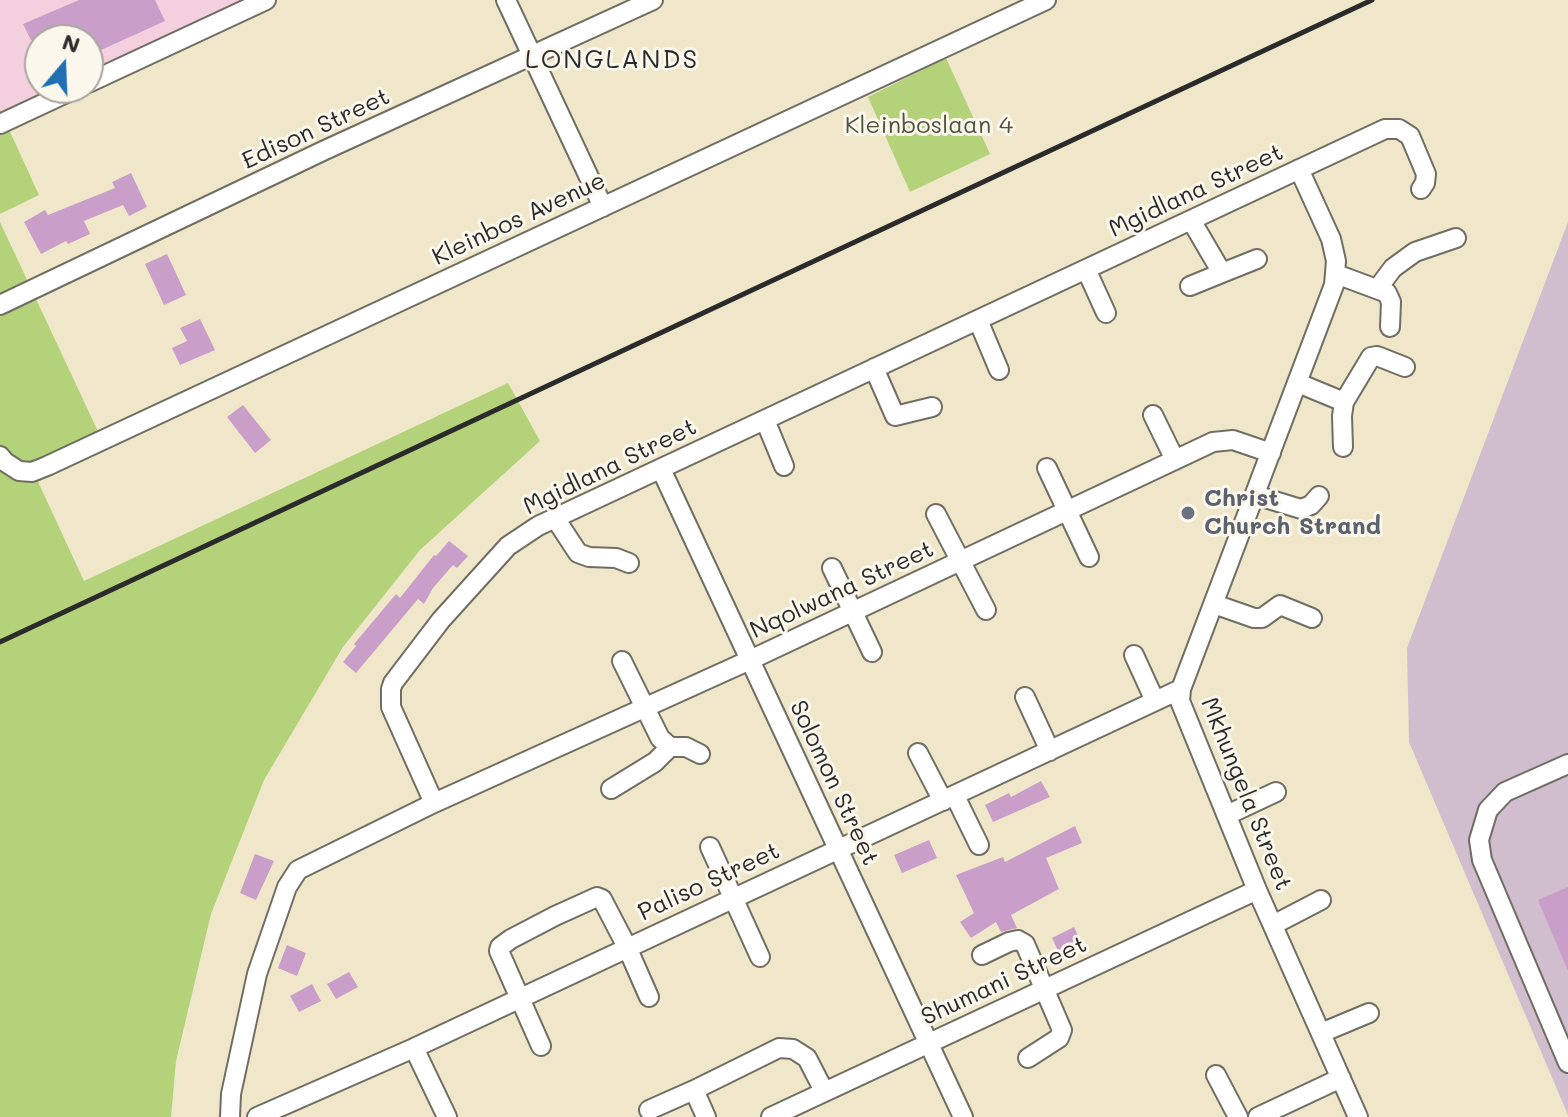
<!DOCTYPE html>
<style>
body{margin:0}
#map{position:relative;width:1568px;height:1117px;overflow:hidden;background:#f0e7cb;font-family:Mali,sans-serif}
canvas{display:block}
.north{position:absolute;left:24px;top:24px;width:80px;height:80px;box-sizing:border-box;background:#fbf7ec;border:2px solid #a8a59f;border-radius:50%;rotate:19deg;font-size:22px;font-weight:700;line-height:32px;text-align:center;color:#2b2b2b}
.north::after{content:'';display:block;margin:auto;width:28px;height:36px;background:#1f6fb2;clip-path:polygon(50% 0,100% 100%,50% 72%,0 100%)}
</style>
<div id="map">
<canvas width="1568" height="1117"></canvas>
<div class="north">N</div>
</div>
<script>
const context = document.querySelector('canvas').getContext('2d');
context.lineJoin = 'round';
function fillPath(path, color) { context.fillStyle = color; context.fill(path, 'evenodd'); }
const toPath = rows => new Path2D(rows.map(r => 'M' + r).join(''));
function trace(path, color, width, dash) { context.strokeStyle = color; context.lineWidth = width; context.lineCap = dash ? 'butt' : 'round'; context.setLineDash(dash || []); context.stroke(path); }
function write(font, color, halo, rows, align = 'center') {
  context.font = font + ' Mali,sans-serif'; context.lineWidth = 6; context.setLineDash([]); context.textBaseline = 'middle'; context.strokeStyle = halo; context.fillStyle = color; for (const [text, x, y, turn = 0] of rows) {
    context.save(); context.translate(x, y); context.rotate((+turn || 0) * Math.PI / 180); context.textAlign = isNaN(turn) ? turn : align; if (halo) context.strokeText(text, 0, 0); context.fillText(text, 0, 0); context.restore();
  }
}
fillPath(toPath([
 [0,0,269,0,88,85,88,40,40,40,40,88,81,88,6,123,0,110]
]), '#f4cfde');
fillPath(toPath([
 [1568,222,1568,1115,1409,742,1407,648]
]), '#d0bdce');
fillPath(toPath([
 [946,58,990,154,910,192,868,97],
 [0,110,39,195,0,214],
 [0,222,102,440,34,473,84,581,508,383,540,441,420,550,343,647,264,780,211,914,176,1061,171,1117,0,1117]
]), '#b3d27a');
fillPath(toPath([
 [79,0,155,0,165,21,88,56,88,40,31,40,23,24],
 [131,173,147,207,129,216,123,205,84,221,90,234,68,244,66,241,41,254,24,222,45,210,48,215,115,188,112,182],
 [167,254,186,295,164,305,145,264],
 [200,319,215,350,180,365,172,348,187,341,180,328],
 [243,405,271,440,255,453,227,417],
 [449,541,468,556,457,568,453,565,433,588,424,604,418,599,356,673,343,662,356,646,354,644,396,594,400,598,434,555,436,556],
 [1041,781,1050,797,993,822,985,805,1009,793,1011,797],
 [1075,826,1082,843,1046,858,1059,889,1011,915,1017,928,1001,932,996,922,971,938,960,922,974,913,956,875,1003,857,1005,862],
 [929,840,937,858,902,873,894,855],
 [255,854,274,861,256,900,240,893],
 [1568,887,1568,971,1538,900],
 [1074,927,1082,944,1060,955,1052,938],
 [287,945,306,953,297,976,278,968],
 [349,972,358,987,336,999,327,984],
 [312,984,321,1001,299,1012,290,996]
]), '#c99fca');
const minor = toPath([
 [506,0,603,207],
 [88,83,266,0],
 [0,124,77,88],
 [1299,169,1331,239,1336,261,1334,285,1181,689,1180,701,1257,890,1358,1117],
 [1086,269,1106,313],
 [1222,273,1257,259],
 [1336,274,1387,293,1391,302,1390,327],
 [1190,286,1222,273,1191,220],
 [1378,288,1393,268,1415,252,1456,238],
 [0,305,325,150,653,0],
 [978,320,999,370],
 [874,368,895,416,932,407],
 [1298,383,1344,402,1371,357,1377,356,1405,367],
 [1153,415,1175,460],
 [765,420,784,466],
 [1343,447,1342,416,1344,402],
 [0,456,5,462,19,471,32,472,47,466,1046,0],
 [1047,468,1089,557],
 [661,469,963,1117],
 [1255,495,1301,509,1311,505,1319,496],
 [936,514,986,610],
 [555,518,578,553,589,557,616,558,629,563],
 [832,568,872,652],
 [1214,604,1254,618,1262,618,1280,605,1312,618],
 [1134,655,1155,701],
 [622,661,660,738,670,747,686,747,700,754],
 [1025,697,1050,751],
 [918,753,943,801],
 [1568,764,1505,792,1488,810,1479,840,1482,860,1568,1063],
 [611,789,655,762,670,747],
 [955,796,979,845],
 [434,803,750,660,1213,442,1233,440,1271,453],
 [1227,815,1276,792],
 [710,847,760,957],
 [1273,925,1321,900],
 [982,955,1009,942,1018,940,1025,944,1062,1030,1059,1038,1028,1058],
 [1321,1033,1369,1013],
 [541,1046,499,951,500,947,511,939,555,916,597,897,602,899,627,947,649,997],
 [414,1048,447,1117],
 [1216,1075,1238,1117],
 [649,1110,694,1090],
 [230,1117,231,1094,257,974,287,887,298,870,434,803,391,707,391,689,393,683,441,620,508,546,538,526,1385,129,1399,129,1410,136,1426,174,1425,183,1421,189],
 [257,1117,414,1048,1181,689],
 [706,1117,694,1090,779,1048,793,1049,807,1058,824,1091],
 [771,1117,1257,890],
 [1258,1117,1341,1078]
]);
trace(minor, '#706d63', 22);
trace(minor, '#fff', 18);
trace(toPath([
 [0,642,1372,0]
]), '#2b2b2b', 5);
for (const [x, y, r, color] of [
 [1188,513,8,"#6b7280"]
]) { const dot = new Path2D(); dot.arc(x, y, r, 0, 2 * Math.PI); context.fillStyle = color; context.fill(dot); trace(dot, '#fbf7ec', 3); }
write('24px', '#4d553f', '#fbf7ec', [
 ["Kleinboslaan 4",929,126]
]);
write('24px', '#2b2b2b', '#fbf7ec', [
 ["Edison Street",316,129,-25],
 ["Mgidlana Street",1196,191,-25],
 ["Kleinbos Avenue",519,219,-25],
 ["Mgidlana Street",610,467,-26],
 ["Nqolwana Street",842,590,-25],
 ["Solomon Street",834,783,65],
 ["Mkhungela Street",1246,794,68],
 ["Paliso Street",709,882,-25],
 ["Shumani Street",1004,981,-25]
]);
write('bold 24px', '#5b616d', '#fbf7ec', [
 ["Christ",1204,499],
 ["Church Strand",1204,527]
], 'left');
context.letterSpacing = '2px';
write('26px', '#2b2b2b', '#fbf7ec', [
 ["LONGLANDS",612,60]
]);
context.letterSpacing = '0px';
</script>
